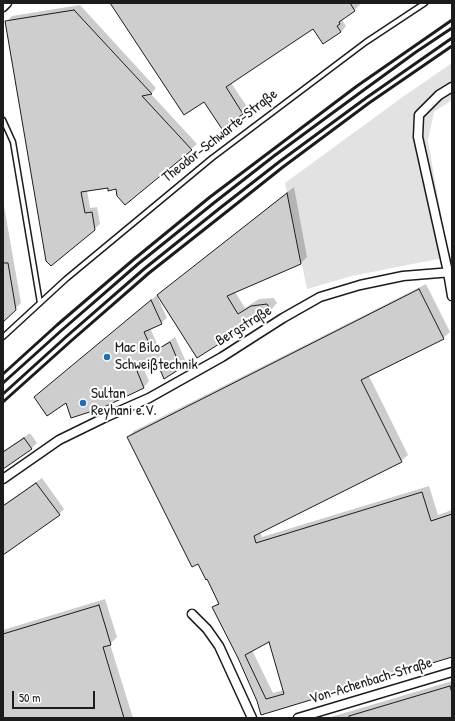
<!DOCTYPE html>
<meta charset="utf-8">
<style>
body{margin:0}
#map{position:relative;width:455px;height:721px;overflow:hidden;background:#fff;font-family:"Patrick Hand",sans-serif}
canvas{display:block}
.frame{position:absolute;inset:0;border:4px solid #1c1c1c;pointer-events:none}
.scale{position:absolute;left:12px;top:691px;width:83px;height:18px;box-sizing:border-box;border:2px solid #1c1c1c;border-top:0;padding-left:5px;font-size:12px;line-height:14px;white-space:nowrap;color:#1c1c1c;-webkit-text-stroke:3px #fff;paint-order:stroke}
</style>
<div id="map">
<canvas width="455" height="721"></canvas>
<div class="frame"></div>
<div class="scale">50 m</div>
</div>
<script>
const context = document.querySelector('canvas').getContext('2d');
context.lineJoin = 'round';
function fillPath(path, color) { context.fillStyle = color; context.fill(path, 'evenodd'); }
const toPath = rows => new Path2D(rows.map(r => 'M' + r).join(''));
function trace(path, color, width, dash) { context.strokeStyle = color; context.lineWidth = width; context.lineCap = dash ? 'butt' : 'round'; context.setLineDash(dash || []); context.stroke(path); }
function write(font, color, halo, rows, align = 'center') {
  context.font = font + ' "Patrick Hand",sans-serif'; context.lineWidth = 4; context.setLineDash([]); context.textBaseline = 'middle'; context.strokeStyle = halo; context.fillStyle = color; for (const [text, x, y, turn = 0] of rows) {
    context.save(); context.translate(x, y); context.rotate((+turn || 0) * Math.PI / 180); context.textAlign = isNaN(turn) ? turn : align; if (halo) context.strokeText(text, 0, 0); context.fillText(text, 0, 0); context.restore();
  }
}
fillPath(toPath([
 [452,63,452,100,434,112,428,140,448,257,352,276,307,289,285,183,404,96]
]), '#e2e2e2');
fillPath(toPath([
 [112,3,359,3,360,5,342,20,346,26,341,32,324,43,314,28,231,83,248,108,242,114,205,100],
 [80,5,156,88,151,94,197,144,125,204,117,188,108,187,87,190,90,208,97,207,100,224,52,265,6,22,12,16],
 [294,187,307,257,300,264,235,292,245,308,259,299,274,298,277,303,271,310,197,357,159,297,158,298,167,318,161,323,150,328,159,348,175,337,186,362,181,367,157,361,143,367,149,381,144,387,102,407,67,402,41,392,157,295,157,296,165,289],
 [3,200,21,303,3,321],
 [426,284,450,332,443,338,369,376,408,455,401,461,260,532,262,537,429,486,438,515,452,510,452,656,258,701,239,658,214,607,219,602,207,578,198,563,128,437,134,431],
 [270,641,284,690,273,693,252,650],
 [30,433,37,443,32,448,3,468,3,451],
 [42,478,64,509,59,514,3,555,3,505],
 [105,599,117,637,110,644,133,718,3,718,3,630],
 [452,681,452,718,329,718,331,717]
]), '#0003');
const building = toPath([
 [110,3,350,3,355,11,339,22,340,24,337,26,341,32,323,44,313,29,226,87,243,114,222,129,204,102,184,115,110,3],
 [74,10,152,94,142,96,192,150,125,205,117,196,116,189,108,191,108,188,81,192,85,213,92,212,95,230,51,266,46,261,5,21,74,10],
 [287,193,301,264,227,296,238,314,251,306,267,304,271,311,197,358,157,295,287,193],
 [3,263,8,263,16,310,3,322,3,263],
 [419,289,444,339,361,380,402,462,254,536,256,543,422,492,431,521,452,514,452,657,261,715,257,701,238,658,212,607,219,604,207,579,206,580,198,564,192,567,127,437,419,289],
 [269,642,284,694,266,699,245,655,269,642],
 [151,300,162,324,144,332,153,352,170,342,181,368,164,379,157,362,137,371,144,388,102,408,71,418,66,403,47,416,34,397,151,300],
 [24,438,32,449,3,469,3,452,24,438],
 [36,483,60,515,3,555,3,506,36,483],
 [99,605,111,645,103,647,124,718,3,718,3,634,99,605],
 [450,686,452,693,452,718,349,718,349,716,450,686]
]);
fillPath(building, '#cecece');
trace(building, '#1c1c1c', 1);
const lane = toPath([
 [3,120,13,142,40,303],
 [3,337,66,279,212,158,366,42,425,3]
]);
const street = toPath([
 [3,7,7,3],
 [452,87,439,95,419,115,418,137,448,272,452,296],
 [3,479,59,440,106,417,149,398,222,357,283,318,320,297,360,285,403,276,452,272],
 [192,614,207,629,219,646,252,718],
 [298,718,452,672]
]);
trace(lane, '#1c1c1c', 7);
trace(street, '#1c1c1c', 11);
trace(lane, '#fff', 4);
trace(street, '#fff', 8);
trace(toPath([
 [3,374,57,325,133,260,210,197,357,86,452,20],
 [3,383,62,330,138,264,215,202,274,156,361,92,416,52,452,28],
 [3,394,67,336,144,269,220,208,279,162,366,98,452,38],
 [3,402,71,341,149,273,225,213,283,167,369,103,452,46]
]), '#1c1c1c', 3);
for (const [x, y, r, color] of [
 [107,357,4,"#1f6fb2"],
 [83,403,4,"#1f6fb2"]
]) { const dot = new Path2D(); dot.arc(x, y, r, 0, 2 * Math.PI); context.fillStyle = color; context.fill(dot); trace(dot, '#fff', 1.5); }
write('15px', '#1c1c1c', '#fff', [
 ["Theodor-Schwarte-Straße",220,136,-38],
 ["Bergstraße",244,326,-32],
 ["Von-Achenbach-Straße",371,681,-17]
]);
write('15px', '#1c1c1c', '#fff', [
 ["Mac Bilo",115,348],
 ["Schweißtechnik",115,365],
 ["Sultan",91,394],
 ["Reyhani e.V.",91,411]
], 'left');
</script>
